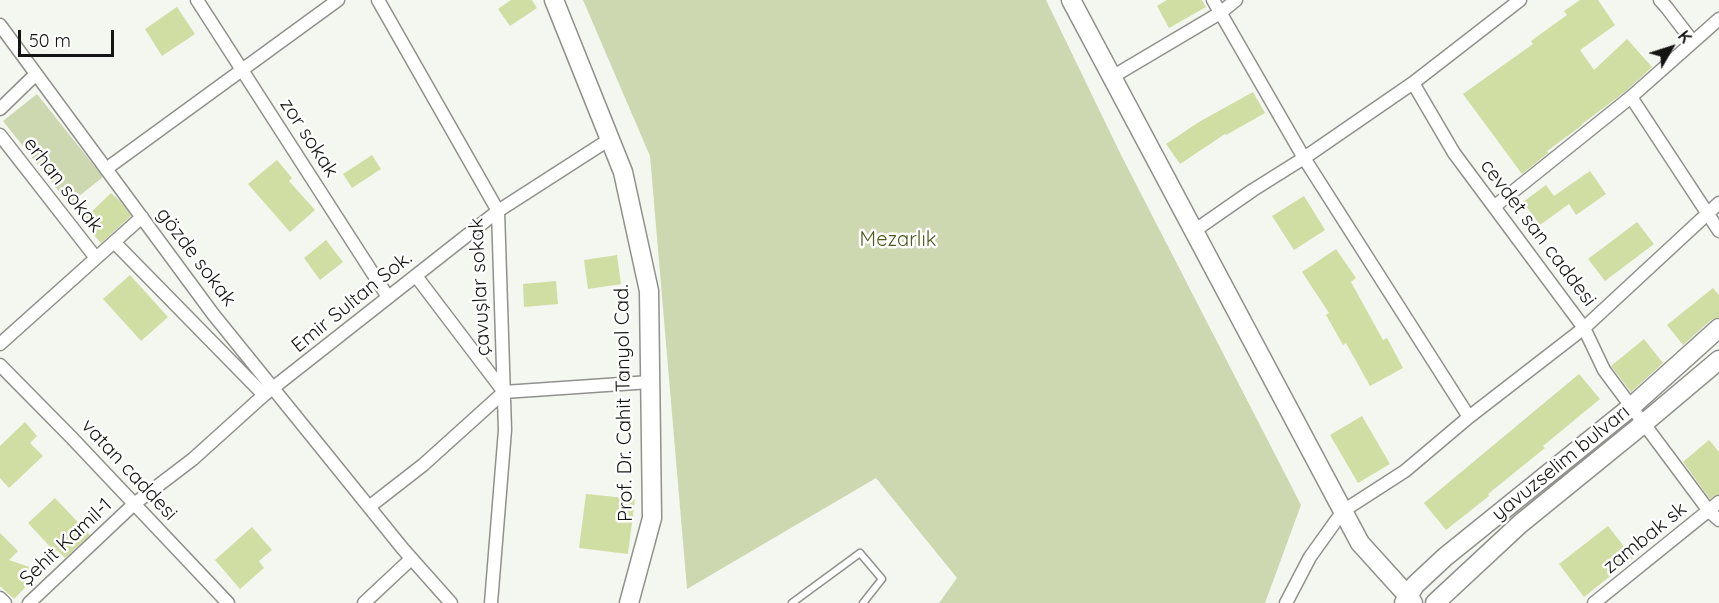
<!DOCTYPE html>
<meta charset="utf-8">
<style>
body{margin:0}
#map{position:relative;width:1719px;height:603px;overflow:hidden;background:#f4f6f0;font-family:Quicksand,sans-serif}
canvas{display:block}
.north{position:absolute;left:1641px;top:18px;width:60px;height:60px;-webkit-text-stroke:4px #fff;paint-order:stroke;rotate:51deg;font-size:16px;font-weight:700;line-height:24px;text-align:center;color:#141412}
.north::after{content:'';display:block;margin:auto;width:21px;height:27px;background:#141412;clip-path:polygon(50% 0,100% 100%,50% 72%,0 100%)}
.scale{position:absolute;left:18px;top:30px;width:96px;height:27px;box-sizing:border-box;border:3px solid #141412;border-top:0;padding-left:8px;font-size:18px;line-height:21px;white-space:nowrap;color:#141412;-webkit-text-stroke:4px #fff;paint-order:stroke}
</style>
<div id="map">
<canvas width="1719" height="603"></canvas>
<div class="north">K</div>
<div class="scale">50 m</div>
</div>
<script>
const context = document.querySelector('canvas').getContext('2d');
context.lineJoin = 'round';
function fillPath(path, color) { context.fillStyle = color; context.fill(path, 'evenodd'); }
const toPath = rows => new Path2D(rows.map(r => 'M' + r).join(''));
function trace(path, color, width, dash) { context.strokeStyle = color; context.lineWidth = width; context.lineCap = dash ? 'butt' : 'round'; context.setLineDash(dash || []); context.stroke(path); }
function write(font, color, halo, rows, align = 'center') {
  context.font = font + ' Quicksand,sans-serif'; context.lineWidth = 5; context.setLineDash([]); context.textBaseline = 'middle'; context.strokeStyle = halo; context.fillStyle = color; for (const [text, x, y, turn = 0] of rows) {
    context.save(); context.translate(x, y); context.rotate((+turn || 0) * Math.PI / 180); context.textAlign = isNaN(turn) ? turn : align; if (halo) context.strokeText(text, 0, 0); context.fillText(text, 0, 0); context.restore();
  }
}
fillPath(toPath([
 [583,0,1046,0,1121,155,1301,505,1265,603,939,603,957,578,876,478,687,589,650,156],
 [37,94,103,177,69,204,3,121]
]), '#cdd7b0');
fillPath(toPath([
 [511,0,532,0,537,8,510,26,498,9],
 [1167,0,1202,0,1206,7,1169,28,1157,6],
 [1580,0,1598,0,1615,25,1580,50,1594,70,1627,39,1652,67,1626,91,1582,124,1581,126,1547,151,1548,153,1522,174,1463,94,1533,44,1531,41,1567,15,1564,11],
 [177,7,195,34,162,56,145,29],
 [1253,92,1265,113,1226,135,1225,134,1180,164,1166,144,1199,122],
 [372,155,381,169,352,188,343,174],
 [277,160,292,178,289,181,315,210,290,232,248,184],
 [1590,171,1606,194,1576,215,1569,204,1540,225,1523,202,1546,185,1554,196],
 [111,193,120,201,131,216,101,243,82,221],
 [1304,196,1325,230,1294,250,1272,216],
 [1637,222,1654,244,1605,281,1588,259],
 [326,240,343,262,320,280,304,258],
 [1336,249,1356,278,1351,282,1383,340,1387,338,1403,368,1370,386,1346,343,1343,345,1326,315,1329,313,1302,272],
 [617,255,621,284,588,289,584,260],
 [130,275,168,317,141,341,103,299],
 [556,281,558,304,524,307,523,284],
 [1713,288,1719,295,1719,317,1711,320,1683,345,1667,325],
 [1644,339,1663,363,1631,392,1611,366],
 [1579,374,1600,399,1543,446,1545,448,1488,494,1489,496,1446,530,1424,503],
 [1362,416,1390,464,1358,483,1330,435],
 [25,422,37,436,30,443,43,456,9,488,0,478,0,446],
 [1709,440,1719,452,1719,494,1710,499,1683,462],
 [586,494,635,499,628,554,579,548],
 [55,498,90,535,65,558,57,550,55,552,28,523],
 [1608,526,1633,558,1584,597,1559,564],
 [252,527,272,550,259,561,264,568,240,589,215,560],
 [0,533,18,551,9,560,41,571,14,599,0,586]
]), '#d0dda3');
const lane = toPath([
 [792,603,860,553,882,579,863,603]
]);
const street = toPath([
 [197,0,388,297],
 [378,0,498,211,505,430,491,603],
 [1213,0,1304,158,1469,417],
 [1660,0,1667,8,1693,42],
 [0,25,213,314,403,549,451,603],
 [1112,77,1220,13,1236,0],
 [1413,83,1454,153,1584,328,1604,370,1709,511,1719,520],
 [1631,97,1719,231],
 [0,109,36,74],
 [0,135,96,258],
 [106,169,338,0],
 [1495,206,1631,97,1719,19],
 [1194,231,1253,190,1304,158,1413,83,1520,0],
 [114,242,264,395],
 [416,276,504,392],
 [0,344,142,217],
 [0,365,71,437,228,603],
 [369,507,423,465,504,392,650,382],
 [0,598,5,603],
 [29,603,134,504,193,459,264,395,498,211,610,139],
 [364,603,411,559],
 [1286,603,1310,557,1343,511,1405,471,1469,417,1584,328,1719,203],
 [1594,603,1719,502]
]);
const secondary = toPath([
 [554,0,623,172,649,291,652,518,629,603],
 [1071,0,1360,543,1408,596,1413,603],
 [1404,603,1415,585,1445,557,1631,407,1719,328],
 [1435,603,1520,524,1643,424,1719,360]
]);
trace(lane, '#90918c', 9);
trace(street, '#90918c', 15);
trace(secondary, '#90918c', 21);
trace(lane, '#fff', 6);
trace(street, '#fff', 12);
trace(secondary, '#fff', 18);
write('20px', '#141412', '#fff', [
 ["zor sokak",309,138,57],
 ["erhan sokak",63,185,52],
 ["cevdet san caddesi",1538,233,53],
 ["gözde sokak",196,257,53],
 ["çavuşlar sokak",480,287,-93],
 ["Emir Sultan Sok.",352,302,-39],
 ["Prof. Dr. Cahit Tanyol Cad.",624,403,-91],
 ["yavuzselim bulvarı",1561,463,-39],
 ["vatan caddesi",129,470,47],
 ["zambak sk",1645,538,-39],
 ["Şehit Kamil-1",66,542,-43]
]);
write('20px', '#4f5a1c', '#fff', [
 ["Mezarlık",898,240]
]);
</script>
